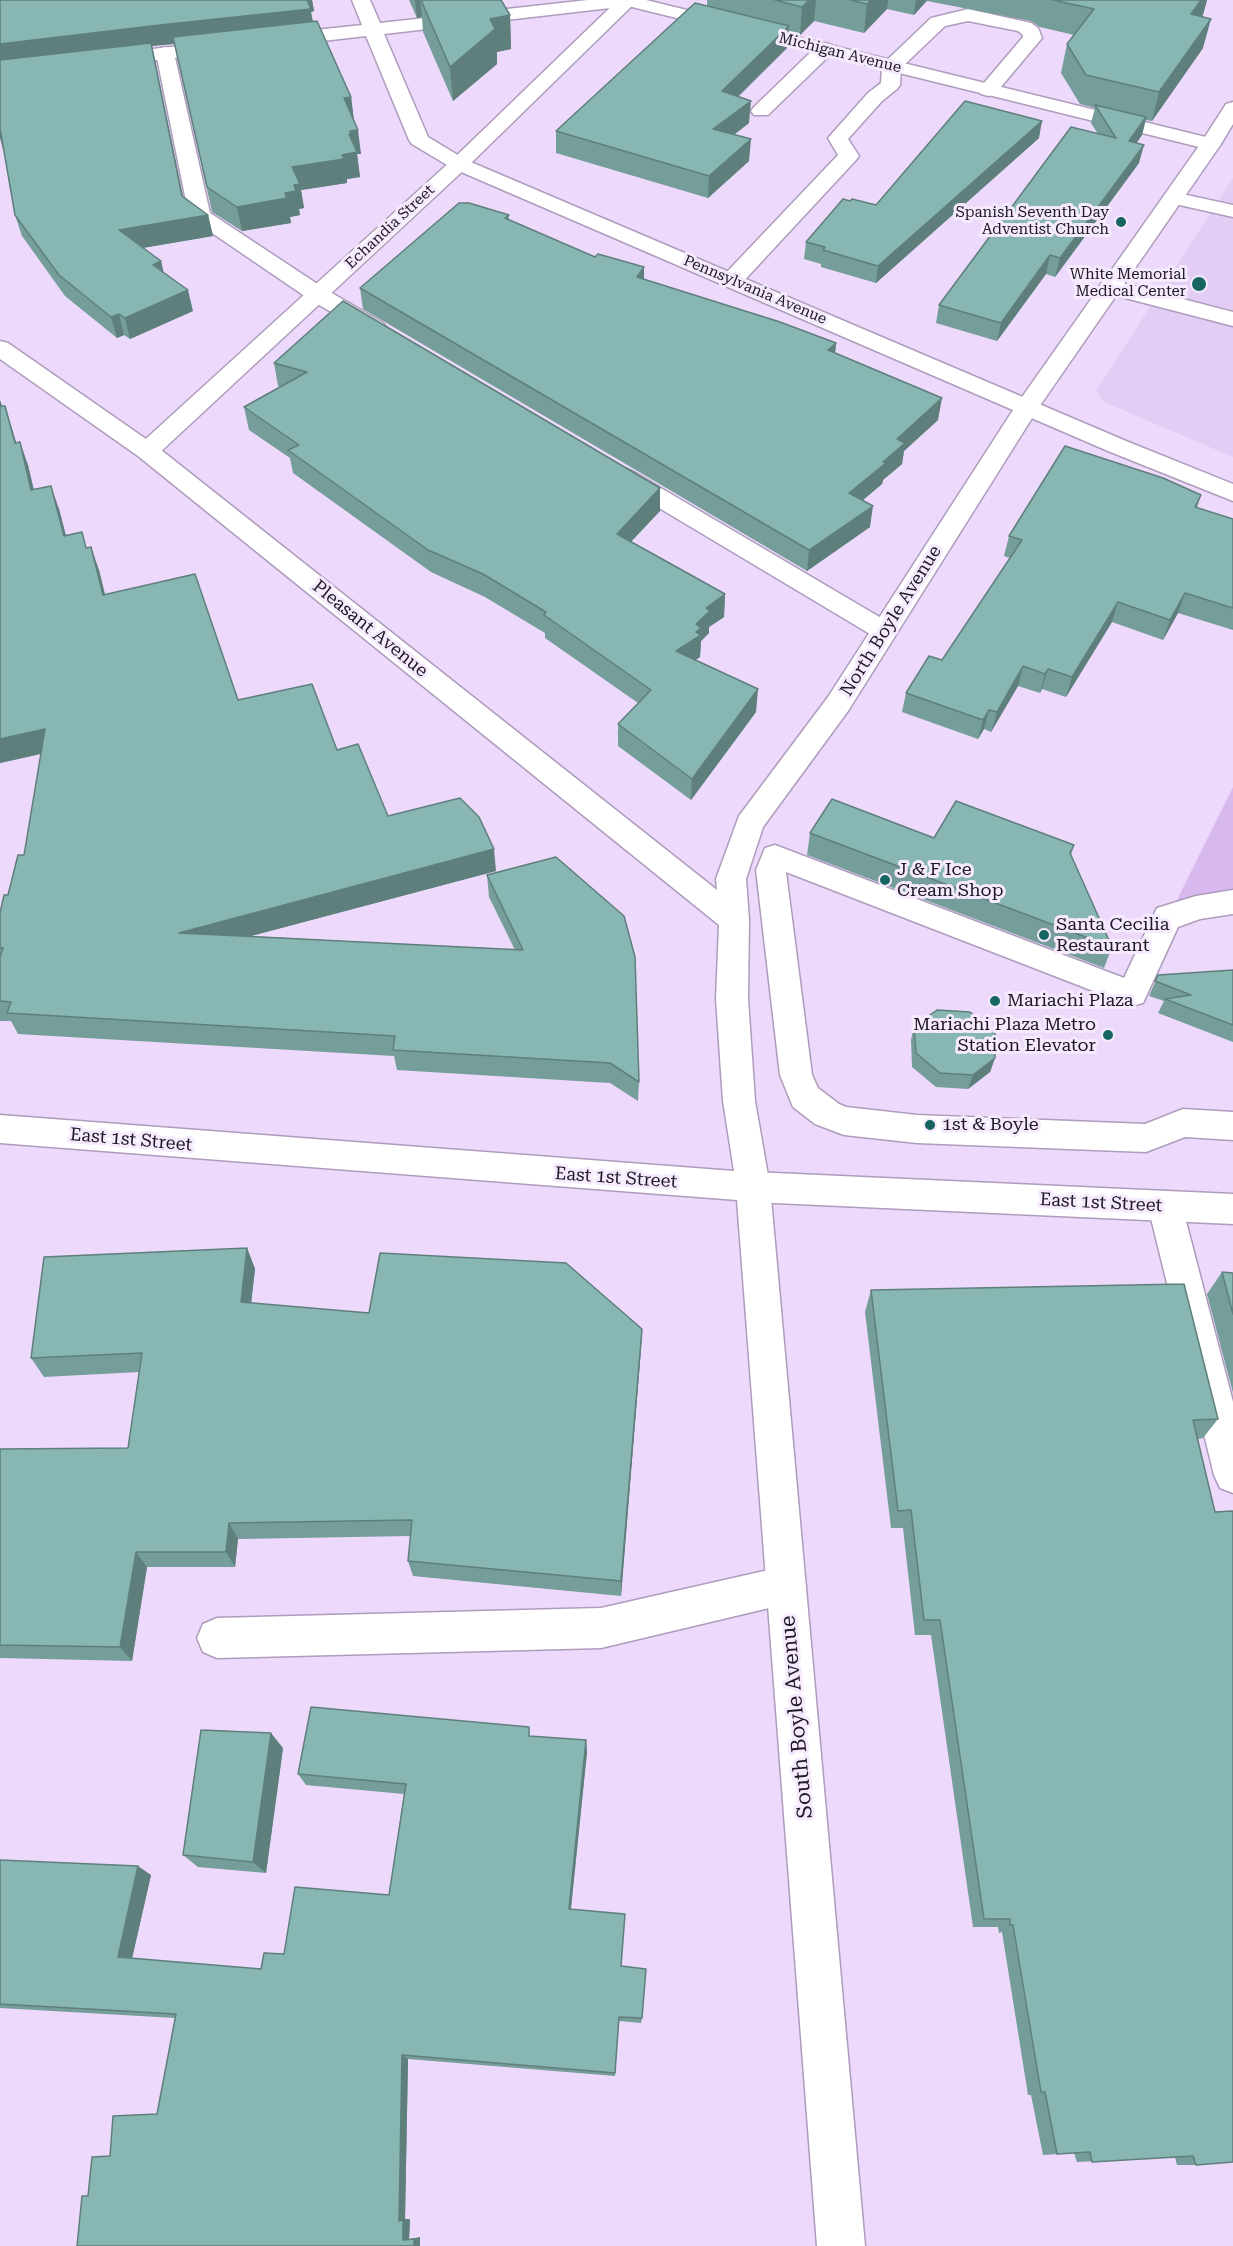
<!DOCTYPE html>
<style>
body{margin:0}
canvas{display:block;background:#ecd9fb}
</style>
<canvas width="1233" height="2246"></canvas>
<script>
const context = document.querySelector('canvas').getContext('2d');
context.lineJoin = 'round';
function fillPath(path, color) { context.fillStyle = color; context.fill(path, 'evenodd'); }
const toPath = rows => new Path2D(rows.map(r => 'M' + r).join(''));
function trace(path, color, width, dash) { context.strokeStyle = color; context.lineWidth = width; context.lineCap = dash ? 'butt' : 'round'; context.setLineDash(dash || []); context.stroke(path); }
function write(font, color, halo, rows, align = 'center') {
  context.font = font + ' "Roboto Serif",serif'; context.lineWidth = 6; context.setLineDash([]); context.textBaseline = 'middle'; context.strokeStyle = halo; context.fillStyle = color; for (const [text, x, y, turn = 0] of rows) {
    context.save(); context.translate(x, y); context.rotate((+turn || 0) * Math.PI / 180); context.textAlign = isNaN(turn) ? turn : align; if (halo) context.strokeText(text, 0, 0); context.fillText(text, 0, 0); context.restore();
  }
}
fillPath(toPath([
 [1233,178,1233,457,1104,402,1096,391]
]), '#e3cdf5');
fillPath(toPath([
 [1233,787,1233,901,1170,914]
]), '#d7b8ef');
const service = toPath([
 [968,9,1031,23,1038,28,1042,38,995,94,988,96,981,94,978,90,1023,37,1023,35,1018,31,968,21,945,26,901,68,900,85,897,89,882,101,848,139,859,156,856,160,740,285,732,287,724,285,721,280,724,275,838,155,828,138,868,93,881,83,882,66,885,62,931,18,968,9],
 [825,43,832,45,834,49,832,53,768,115,754,115,751,111,754,107,818,45,825,43],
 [165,47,172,49,174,53,210,213,325,289,383,323,386,328,383,333,375,335,367,333,309,299,193,220,189,216,156,53,158,49,165,47],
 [1173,192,1233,205,1233,217,1166,202,1163,198,1166,194,1173,192],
 [1110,280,1233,312,1233,326,1102,292,1099,287,1102,282,1110,280],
 [623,468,632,471,893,625,897,631,893,637,884,640,875,637,614,481,611,476,614,471,623,468],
 [1165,1191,1177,1196,1182,1206,1233,1402,1233,1493,1220,1488,1214,1475,1148,1206,1153,1196,1165,1191],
 [786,1566,800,1571,806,1585,800,1599,786,1604,601,1648,217,1658,203,1652,197,1638,203,1624,217,1618,601,1608,786,1566]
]);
const pedestrian = toPath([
 [775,845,1124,978,1157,908,1196,896,1233,890,1233,914,1200,919,1178,927,1143,1003,1132,1006,786,872,812,1075,818,1088,839,1104,846,1107,917,1115,1145,1124,1183,1109,1233,1112,1233,1140,1185,1137,1146,1152,917,1143,844,1135,815,1124,793,1107,780,1075,756,870,765,848,775,845]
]);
const minor = toPath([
 [352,0,370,0,380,23,588,0,646,0,1218,140,1221,144,1218,148,1211,150,628,6,384,34,428,137,466,160,1126,441,1233,484,1233,501,1108,451,452,168,412,144,409,140,366,36,279,46,272,44,270,40,272,36,279,34,362,25,352,0],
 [222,41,229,43,231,47,229,51,109,66,102,64,99,60,102,56,109,54,222,41]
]);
const tertiary = toPath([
 [618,0,638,0,466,168,156,456,147,458,138,456,135,451,138,446,452,160,618,0],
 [753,1172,1233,1194,1233,1224,753,1202,741,1197,736,1187,741,1177,753,1172]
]);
const secondary = toPath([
 [1233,102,1233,124,1221,144,1039,407,848,711,763,827,746,879,749,920,748,999,755,1101,770,1187,865,2246,817,2246,737,1200,0,1143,0,1115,734,1171,723,1101,716,999,719,925,138,456,0,359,0,341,8,343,156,446,717,890,716,879,739,816,828,697,1015,407,1201,143,1226,104,1233,102]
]);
trace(service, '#ae9cbc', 3);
trace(pedestrian, '#ae9cbc', 3);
trace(minor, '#ae9cbc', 3);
trace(tertiary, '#ae9cbc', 3);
trace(secondary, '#ae9cbc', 3);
fillPath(service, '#fff');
fillPath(pedestrian, '#fff');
fillPath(minor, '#fff');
fillPath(tertiary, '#fff');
fillPath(secondary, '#fff');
fillPath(toPath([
 [0,0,312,0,314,11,311,12,313,22,351,97,354,121,361,154,357,154,360,177,347,179,347,183,301,190,304,208,299,209,300,215,290,217,291,223,242,231,212,212,175,44,152,46,183,196,208,215,213,236,143,248,161,261,163,272,193,311,130,339,124,335,117,338,65,296,22,236,15,215,4,149,3,149],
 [409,0,501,0,510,15,511,49,497,52,497,64,453,101,423,32,422,17,417,18],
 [707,0,1207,0,1202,17,1203,48,1152,121,1146,120,1142,135,1136,143,1139,163,1055,277,1046,274,997,341,936,323,939,305,1098,134,1091,123,1095,108,1080,104,1061,73,1067,44,1074,35,1040,27,1031,21,927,1,914,15,887,9,864,33,814,21,800,35,788,33,787,48,738,97,749,123,734,135,749,161,708,198,556,153,556,131,707,6],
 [1039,138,876,283,821,267,821,264,804,259,806,242,850,201,876,205],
 [509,215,509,220,595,257,644,267,644,279,836,343,835,353,938,420,904,451,902,464,883,480,882,484,863,500,870,527,807,571,363,309,360,288],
 [343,301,660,488,660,511,631,542,725,594,724,617,709,627,709,633,701,641,700,657,695,660,756,712,691,800,618,746,618,724,638,703,545,638,545,633,485,597,431,572,293,473,290,458,249,430,244,407,280,387,278,386,274,363],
 [0,400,2,406,5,406,16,442,28,465,34,490,59,509,66,536,88,548,99,570,105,594,238,700,337,750,388,816,496,871,251,936,515,950,489,897,487,875,639,1082,638,1101,610,1083,397,1070,394,1056,18,1034,11,1021,0,1021,0,913,8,895,24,855,41,754,0,763],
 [1201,495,1197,508,1233,519,1233,630,1178,613,1163,640,1112,622,1066,697,1042,689,1040,693,1018,686,991,732,984,729,978,739,902,712,906,693,942,660,1010,558,1004,556,1009,536],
 [810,833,1074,845,1071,855,1112,947,1104,968,807,855],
 [1233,970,1233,1042,1158,1013,1164,1001,1149,996,1158,975],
 [914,1026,995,1058,990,1072,968,1089,936,1087,912,1067,911,1040],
 [247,1248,255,1269,251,1303,369,1313,642,1329,641,1348,621,1596,413,1576,408,1561,410,1536,238,1539,235,1567,147,1567,132,1661,0,1658,0,1449,128,1448,139,1372,44,1377,31,1358],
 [1222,1272,1233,1273,1233,1393,1207,1294],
 [871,1290,1218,1419,1203,1438,1198,1439,1196,2165,1177,2165,1175,2157,1077,2162,1074,2153,1043,2155,1031,2095,1028,2095,1002,1932,999,1933,998,1927,973,1927,931,1635,915,1635,903,1528,891,1528,865,1312],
 [531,1736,586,1740,587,1752,571,1909,621,1966,642,2018,641,2023,619,2021,615,2076,408,2059,405,2219,410,2219,409,2239,420,2237,420,2246,88,2196,110,2156,157,2114,175,2018,0,2008,0,1860,151,1875,132,1958,261,1969,284,1954,389,1895,404,1794,306,1785,298,1774],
 [283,1748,266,1873,198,1867,183,1855]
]), '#759d99');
fillPath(toPath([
 [305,0,312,0,314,11,311,12,314,29,152,46,0,65,0,44],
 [415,0,420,0,422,17,417,18],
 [809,0,816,0,814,21,800,35,802,7],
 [871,0,888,0,887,9,864,33,867,4],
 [916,0,927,0,914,15],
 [1201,0,1207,0,1203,15,1183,43,1191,14],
 [510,15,511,49,497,52,497,64,453,101,450,67,490,19],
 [1211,19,1203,48,1152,121,1159,92],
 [789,26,787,48,721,113,722,91],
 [351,97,354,121,344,98],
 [751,101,749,123,712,151,713,129],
 [1146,117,1142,135,1125,160,1129,141],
 [1042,121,1039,138,876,283,878,266],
 [0,128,1,128,7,148,3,149,0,138],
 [358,130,361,154,357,154,360,177,347,179,347,183,301,190,304,208,299,209,300,215,290,217,291,223,242,231,237,207,285,193,292,167,342,155,350,131],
 [751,139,749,161,708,198,709,176],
 [1144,145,1139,163,1055,277,1060,258],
 [208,215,213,236,124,251,119,230],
 [1050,255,1046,274,997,341,1001,323],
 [161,261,166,282,153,265],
 [644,267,644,289,637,277],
 [188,290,193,311,130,339,125,318],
 [119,314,124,335,117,338,111,317],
 [836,343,834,365,828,350],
 [942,398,938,420,904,451,902,464,883,480,882,484,846,514,849,493,883,462,897,439],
 [5,406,12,429,23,466,15,443],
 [20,442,28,465,39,513,31,490],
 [51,486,59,509,72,559,64,536],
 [660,488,660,511,617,556,617,534],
 [873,506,870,527,807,571,809,550],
 [91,547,99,570,110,617,103,595],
 [1185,593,1178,613,1163,640,1170,620],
 [725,594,724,617,709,627,709,633,701,641,700,657,675,674,676,651,706,608],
 [1118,602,1112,622,1066,697,1072,677],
 [1023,666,1018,686,991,732,997,712],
 [1048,669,1042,689,1040,693,1045,674],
 [758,689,756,712,691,800,692,779],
 [989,710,984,729,978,739,983,720],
 [45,729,53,751,0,763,0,739],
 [494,849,496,871,187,953,179,933],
 [995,1058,990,1072,968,1089,973,1075],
 [247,1248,255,1269,249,1322,241,1302],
 [642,1329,641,1348,621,1596,621,1581],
 [229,1523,238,1539,235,1567,226,1552],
 [136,1552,147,1567,132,1661,120,1647],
 [271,1733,283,1748,266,1873,253,1862],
 [586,1740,587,1752,570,1916,569,1909],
 [138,1866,151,1875,131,1963,118,1957],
 [402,2055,408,2059,405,2219,410,2219,409,2239,403,2240,399,2221],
 [420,2237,420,2246,414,2246,414,2239]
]), '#5f7f7d');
const building = toPath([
 [0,0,307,0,311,9,160,25,0,44,0,0],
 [421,0,501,0,510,15,490,19,495,29,450,67,421,0],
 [775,0,809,0,802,7,775,0],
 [850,0,871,0,867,4,850,0],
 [1053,0,1201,0,1191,14,1211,19,1159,92,1086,75,1067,44,1094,9,1053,0],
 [695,3,789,26,722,91,751,101,713,129,751,139,709,176,556,131,695,3],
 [317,21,351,97,344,98,358,130,350,131,351,134,349,134,357,152,342,155,344,159,292,167,300,184,294,185,296,191,285,193,287,198,237,207,207,187,173,37,317,21],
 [151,43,182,196,208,215,119,230,161,261,153,265,188,290,125,318,119,314,111,317,59,275,15,215,0,128,0,60,151,43],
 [965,101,1042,121,878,266,823,250,825,247,806,242,843,199,850,201,852,199,876,205,965,101],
 [1095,105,1146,117,1129,141,1144,145,1060,258,1050,255,1001,323,939,305,1071,127,1116,138,1095,105],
 [459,203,469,203,509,215,505,218,595,257,598,254,644,267,637,277,780,322,836,343,828,350,942,398,897,439,905,443,883,462,886,463,849,493,873,506,809,550,360,288,459,203],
 [343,301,660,488,617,534,725,594,706,608,710,611,696,624,701,628,696,632,701,635,676,651,758,689,692,779,618,724,651,690,544,615,546,612,483,574,428,550,288,450,299,445,244,407,307,372,274,363,343,301],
 [0,402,1,406,5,406,15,443,20,442,31,490,51,486,64,536,82,532,86,548,91,547,103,595,195,574,238,700,312,684,337,750,358,744,388,816,460,798,479,817,494,849,179,933,523,950,487,875,556,857,624,916,635,957,639,1082,610,1063,393,1050,395,1036,7,1013,11,1002,0,1001,0,957,3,948,0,948,0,913,4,895,8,895,18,855,24,855,45,729,0,739,0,402],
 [1065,446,1163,478,1201,495,1195,507,1233,519,1233,608,1185,593,1170,620,1118,602,1072,677,1048,669,1045,674,1023,666,997,712,989,710,983,720,906,693,929,656,942,660,1022,540,1009,536,1065,446],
 [832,799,934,838,956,801,1074,845,1070,853,1112,947,810,833,832,799],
 [1233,970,1233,1025,1165,999,1191,995,1155,981,1158,975,1233,970],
 [937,1010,970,1012,995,1032,995,1058,973,1075,940,1073,916,1053,914,1026,937,1010],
 [247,1248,241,1302,369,1313,380,1253,566,1263,642,1329,621,1581,408,1561,412,1520,229,1523,226,1552,136,1552,120,1647,0,1645,0,1449,128,1448,142,1353,31,1358,44,1257,247,1248],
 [1222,1272,1233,1273,1233,1314,1222,1272],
 [1184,1284,1218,1419,1193,1420,1215,1512,1233,1511,1233,2162,1196,2165,1193,2156,1092,2162,1090,2152,1057,2154,1045,2092,1041,2092,1013,1925,1010,1925,1010,1919,984,1919,940,1620,924,1620,911,1510,898,1511,871,1290,1184,1284],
 [311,1707,529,1727,529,1736,586,1740,569,1909,625,1914,621,1966,646,1969,642,2018,619,2017,615,2073,402,2055,399,2221,403,2220,403,2240,414,2239,414,2246,77,2246,82,2196,88,2196,92,2157,110,2156,113,2116,157,2114,176,2014,0,2004,0,1860,138,1866,118,1957,261,1969,264,1953,284,1954,295,1887,389,1895,406,1784,298,1774,311,1707],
 [201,1730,271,1733,253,1862,183,1855,201,1730]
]);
fillPath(building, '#88b6b2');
trace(building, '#5f7f7d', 1.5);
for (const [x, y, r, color] of [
 [1121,222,6,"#176561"],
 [1199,284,8,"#176561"],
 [885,880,6,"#176561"],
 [1044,935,6,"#176561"],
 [995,1001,6,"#176561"],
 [1108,1035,6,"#176561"],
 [930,1125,6,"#176561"]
]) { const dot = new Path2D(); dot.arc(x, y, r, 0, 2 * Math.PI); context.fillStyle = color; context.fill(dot); trace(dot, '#f5eafe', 2); }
write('15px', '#1f1824', '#f5eafe', [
 ["Michigan Avenue",840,53,14],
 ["Echandia Street",390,227,-43],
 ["Pennsylvania Avenue",755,290,23]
]);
write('15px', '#1f1824', '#f5eafe', [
 ["Spanish Seventh Day",1109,213],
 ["Adventist Church",1109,230],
 ["White Memorial",1186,275],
 ["Medical Center",1186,292]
], 'right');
write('18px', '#1f1824', '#f5eafe', [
 ["North Boyle Avenue",891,621,-58],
 ["Pleasant Avenue",370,629,39],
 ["East 1st Street",131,1140,5],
 ["East 1st Street",616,1178,4],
 ["East 1st Street",1101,1203,3]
]);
write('18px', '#1f1824', '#f5eafe', [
 ["J & F Ice",897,870],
 ["Cream Shop",897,891],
 ["Santa Cecilia",1056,925],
 ["Restaurant",1056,946],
 ["Mariachi Plaza",1007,1001],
 ["Mariachi Plaza Metro",1096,1025,"right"],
 ["Station Elevator",1096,1046,"right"],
 ["1st & Boyle",942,1125]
], 'left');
write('21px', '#1f1824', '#f5eafe', [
 ["South Boyle Avenue",797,1717,-95]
]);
</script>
